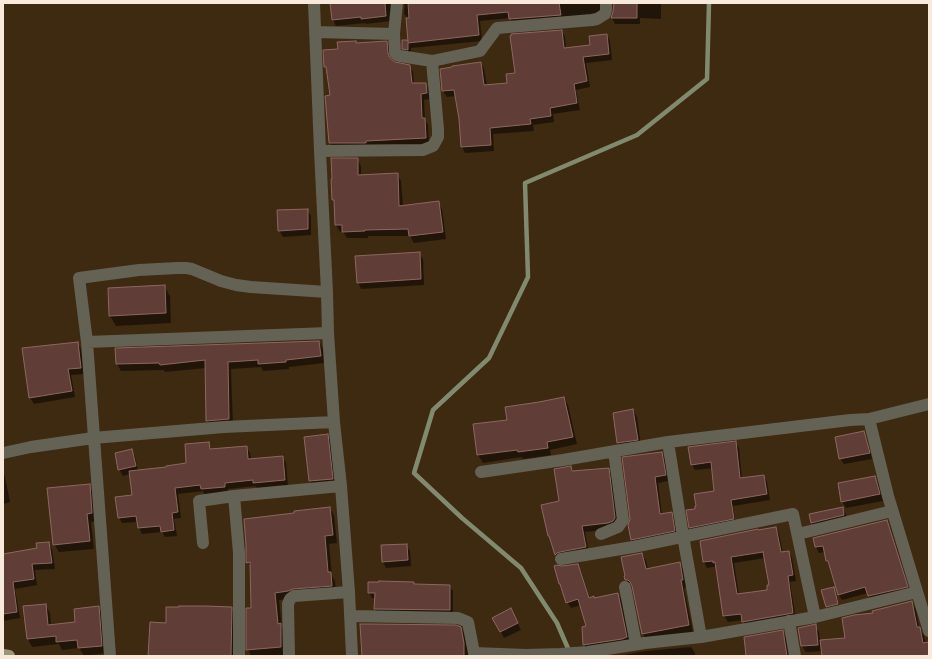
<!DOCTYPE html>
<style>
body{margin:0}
#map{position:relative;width:932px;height:659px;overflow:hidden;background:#3e2911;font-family:Lato,sans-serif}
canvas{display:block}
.frame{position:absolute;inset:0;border:4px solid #f8e9db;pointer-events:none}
</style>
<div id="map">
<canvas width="932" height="659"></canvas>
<div class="frame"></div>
</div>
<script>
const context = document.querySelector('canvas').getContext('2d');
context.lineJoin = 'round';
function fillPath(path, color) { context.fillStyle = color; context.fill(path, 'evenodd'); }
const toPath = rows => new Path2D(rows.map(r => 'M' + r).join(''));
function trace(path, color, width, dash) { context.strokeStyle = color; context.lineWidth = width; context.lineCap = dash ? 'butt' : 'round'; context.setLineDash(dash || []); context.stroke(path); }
fillPath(toPath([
 [331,3,396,3,391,21,366,24,365,23,336,26,333,20],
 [405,3,605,3,601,15,514,25,510,18,480,21,482,41,411,48,411,55,407,55,403,48,407,41,409,44,407,17,404,14],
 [614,3,661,3,661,19,640,18,640,24,615,24,612,18,614,12],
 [562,31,565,37,566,49,591,46,607,35,610,41,612,60,586,63,590,87,576,90,580,110,553,114,554,122,533,125,534,131,493,134,494,151,465,153,462,147,460,118,456,96,447,97,443,91,441,70,481,63,484,69,487,86,508,84,516,74],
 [355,42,357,44,386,42,390,48,390,60,394,63,409,66,413,72,414,84,426,84,429,90,430,99,424,100,425,120,428,125,429,144,334,149,330,143,326,96,331,96,327,71,325,66,339,50],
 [357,159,361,166,361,176,397,174,401,181,403,206,438,202,442,209,446,239,414,243,410,236,368,236,368,238,347,238,343,232,340,232,336,225,336,205,333,199],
 [307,210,311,216,311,235,283,237,279,230],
 [419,253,423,259,424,285,361,289,358,282],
 [164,286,170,296,171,323,116,326,110,316,109,289],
 [319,342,323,349,324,363,289,367,289,369,263,371,261,367,231,369,233,426,211,428,207,421,206,368,165,372,164,370,121,371,117,364],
 [77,343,81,349,84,374,71,375,75,397,34,404,30,398],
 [564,398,568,405,577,444,550,450,551,455,523,459,521,457,483,463,478,455,474,425,508,420],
 [633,410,637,417,641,446,622,449,618,443],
 [864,433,867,439,872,459,844,464,840,458],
 [327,435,331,442,336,485,314,487,310,481,305,438],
 [735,442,739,448,742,479,764,476,767,482,770,500,733,506,736,524,693,533,690,527,696,509,716,491,713,468,695,470,692,465],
 [208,443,212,450,246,447,250,453,251,459,283,457,286,463,288,486,257,488,256,486,228,489,228,493,205,495,203,491,178,494,181,518,174,519,177,536,165,537,162,532,142,534,139,528,138,522,122,523,119,517,133,496,131,474,123,476,119,469,131,450,135,456,138,471,187,464],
 [661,453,665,459,668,481,658,483,662,515,671,513,675,519,677,537,635,545,631,539],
 [571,467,574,472,608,469,612,475,618,525,612,529,585,532,589,553,559,560,556,555,551,539],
 [3,473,5,477,10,502,3,504],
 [875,477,878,483,883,501,846,508,842,501],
 [89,485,94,493,96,521,91,522,94,549,59,552,54,544],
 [330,508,334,516,337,543,329,544,332,576,335,581,336,593,279,600,282,627,285,632,285,655,251,656,248,649,252,610,251,568,248,562,295,514],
 [842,508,846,514,847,521,815,529,812,523],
 [887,521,890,527,910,593,872,602,868,593,842,600,838,594,830,566,827,561,825,552,819,553,816,547],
 [776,528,779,534,783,553,789,552,792,558,796,581,790,582,796,619,746,628,743,620,728,622,724,616,717,566,707,568,704,562,701,542],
 [765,558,771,586,768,591,739,595,734,563],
 [48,543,52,549,55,569,35,570,37,585,15,589,20,618,3,621,3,554,38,549],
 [406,545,410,551,411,566,386,568,383,562],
 [642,554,646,561,648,569,680,564,684,571,687,587,684,588,693,632,647,641,643,634,634,588,630,587,626,579],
 [578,565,581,571,590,599,594,599,618,594,622,600,630,644,588,651,584,644,587,627,581,605,571,608,567,602,562,567],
 [415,585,449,586,453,591,453,616,379,614,375,609,376,598,372,598,369,593],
 [833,588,835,591,839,606,828,609,827,606],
 [911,602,916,610,919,628,924,636,926,644,929,646,929,656,823,656,822,651,806,652,802,646,815,626,819,632,820,641,846,638,874,614],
 [45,605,50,613,51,625,76,623,98,607,103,615,106,653,84,656,79,648,62,650,59,644,32,647,28,639,24,607],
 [231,608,235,615,235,656,149,656,167,624],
 [514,616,521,630,504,638,494,618],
 [461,628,465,635,468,651,468,656,361,656],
 [782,631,787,639,790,656,747,656],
 [691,647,695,653,695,656,617,656,646,651]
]), '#0007');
trace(toPath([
 [570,653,557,623,521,568,462,518,414,473,433,410,489,358,528,277,525,183,637,135,707,79,709,3]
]), '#808a6f', 4.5);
const building = toPath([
 [330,3,385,3,386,16,361,19,361,17,332,20,330,3],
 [408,3,559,3,561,15,509,19,508,12,477,15,479,35,408,43,408,50,402,49,402,40,407,40,408,42,406,18,409,18,408,3],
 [614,3,637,3,637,18,611,18,613,12,614,3],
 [562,30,564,48,590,45,589,36,607,34,609,54,583,57,587,81,574,84,577,103,550,108,551,116,530,119,531,124,490,128,491,145,461,147,459,119,454,90,442,91,440,69,452,67,452,66,481,62,484,85,507,83,506,74,515,73,510,36,511,36,511,34,562,30],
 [356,41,356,43,387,41,388,53,390,58,395,62,410,65,412,83,426,83,427,93,421,94,422,118,425,118,426,138,366,141,366,143,329,143,325,96,330,95,326,67,324,67,323,50,338,49,337,42,356,41],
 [331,158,358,158,358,175,398,173,399,206,439,201,443,232,409,236,408,229,365,230,365,231,342,232,342,225,335,225,334,200,332,200,331,179,332,179,331,158],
 [308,209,308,229,278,231,277,210,308,209],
 [420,252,421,279,357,283,355,256,420,252],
 [165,285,166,313,109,316,108,288,165,285],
 [319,341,321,356,286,360,286,362,258,364,258,360,228,362,229,419,206,421,205,360,160,365,159,363,116,364,115,348,319,341],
 [78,342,81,368,68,369,72,391,29,398,22,348,78,342],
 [564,397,573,437,547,442,548,448,518,452,517,450,477,455,473,424,507,420,505,407,539,402,564,397],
 [633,409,638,440,617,443,613,413,633,409],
 [864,431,870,453,839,459,835,437,864,431],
 [328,434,333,479,309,481,304,437,328,434],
 [736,441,740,478,764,475,767,494,731,500,734,519,689,528,686,510,695,509,695,506,696,506,694,494,714,491,711,462,691,465,688,447,736,441],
 [209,442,210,449,247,446,248,459,283,456,285,480,253,483,253,480,225,483,225,487,201,489,200,485,175,488,178,512,172,513,174,530,161,532,160,526,138,528,136,516,118,518,115,497,132,495,129,471,166,467,166,466,186,463,185,444,209,442],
 [132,449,136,466,118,470,115,453,132,449],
 [662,452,666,475,655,477,660,514,672,512,675,531,631,540,628,525,630,519,622,457,662,452],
 [571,466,572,471,609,468,615,518,613,521,608,523,582,526,586,547,560,552,557,553,555,555,549,536,548,536,541,505,559,501,554,469,571,466],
 [875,476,880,494,841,502,838,483,875,476],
 [90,484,92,513,87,514,90,541,53,545,47,488,90,484],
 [330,507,333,535,325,536,328,572,331,572,332,586,293,589,288,591,275,593,278,624,281,623,281,647,246,650,246,608,251,608,250,562,246,563,246,545,244,519,294,513,294,511,330,507],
 [843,507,844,515,811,523,809,514,843,507],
 [887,520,908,587,868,596,865,587,838,595,828,561,826,561,823,546,815,547,813,538,887,520],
 [776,527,781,552,789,551,793,575,788,576,793,613,742,622,741,614,723,616,715,562,713,563,713,561,703,562,700,541,758,529,758,530,776,527],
 [763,552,769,585,767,585,767,590,737,594,731,557,763,552],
 [49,542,52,563,32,564,34,579,13,582,17,612,3,614,3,554,37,548,36,543,49,542],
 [407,544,408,560,382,562,381,545,407,544],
 [642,553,646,569,680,562,683,580,681,580,689,625,642,634,632,586,630,582,628,580,625,580,624,576,625,576,621,557,642,553],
 [578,564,589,598,594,596,594,598,618,593,627,637,622,639,583,645,582,627,586,626,578,599,566,603,560,584,559,584,554,566,557,565,562,566,578,564],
 [379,581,414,582,414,584,450,585,450,610,374,609,375,593,368,593,368,582,379,582,379,581],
 [834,587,838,604,826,607,821,590,834,587],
 [912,601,917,627,920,627,923,643,929,642,929,655,923,656,822,656,820,640,845,638,842,618,854,615,873,613,872,611,912,601],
 [46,604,48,625,75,622,74,609,99,606,102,646,78,648,77,640,56,642,56,636,27,639,23,606,46,604],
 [179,606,206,606,232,607,231,656,148,656,150,622,166,623,166,607,179,607,179,606],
 [511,608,518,623,500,632,492,618,511,608],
 [360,624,370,624,456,625,461,627,464,643,464,656,362,656,360,624],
 [816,624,818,645,801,646,798,628,816,624],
 [783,630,787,656,746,656,744,637,783,630]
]);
fillPath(building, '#603e37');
trace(building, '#8c6760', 1);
trace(toPath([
 [314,3,320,151,327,292,328,333,334,422,341,486,349,592,352,656],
 [315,32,394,34],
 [432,61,480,51,497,28,592,20,597,19,605,14,606,10,606,3],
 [320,151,423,150,433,146,438,137,438,129,432,61,400,56,397,55,395,53,394,34,397,3],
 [87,342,328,333],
 [929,404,869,419,888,496,929,631],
 [668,442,683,536,701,637],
 [3,453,31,447,93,438,224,427,334,422],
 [481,472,563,460,668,442,850,420,869,419],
 [234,496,239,553,239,656],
 [601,534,618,527,623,520,614,451],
 [798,534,892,511],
 [203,543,199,501,234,496,341,486],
 [561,559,633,547,793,514,815,617],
 [625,587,636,644],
 [351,616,458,618,468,622,474,653,526,655,560,654,588,652,645,643,701,637,815,617,917,592],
 [789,621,795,656],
 [110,656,87,342,79,278,139,270,177,268,186,268,192,269,221,281,236,285,251,287,327,292],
 [289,656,288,604,290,599,294,596,349,592]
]), '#646254', 12);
trace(toPath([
 [3,655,9,656]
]), '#9a9678', 12);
</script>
